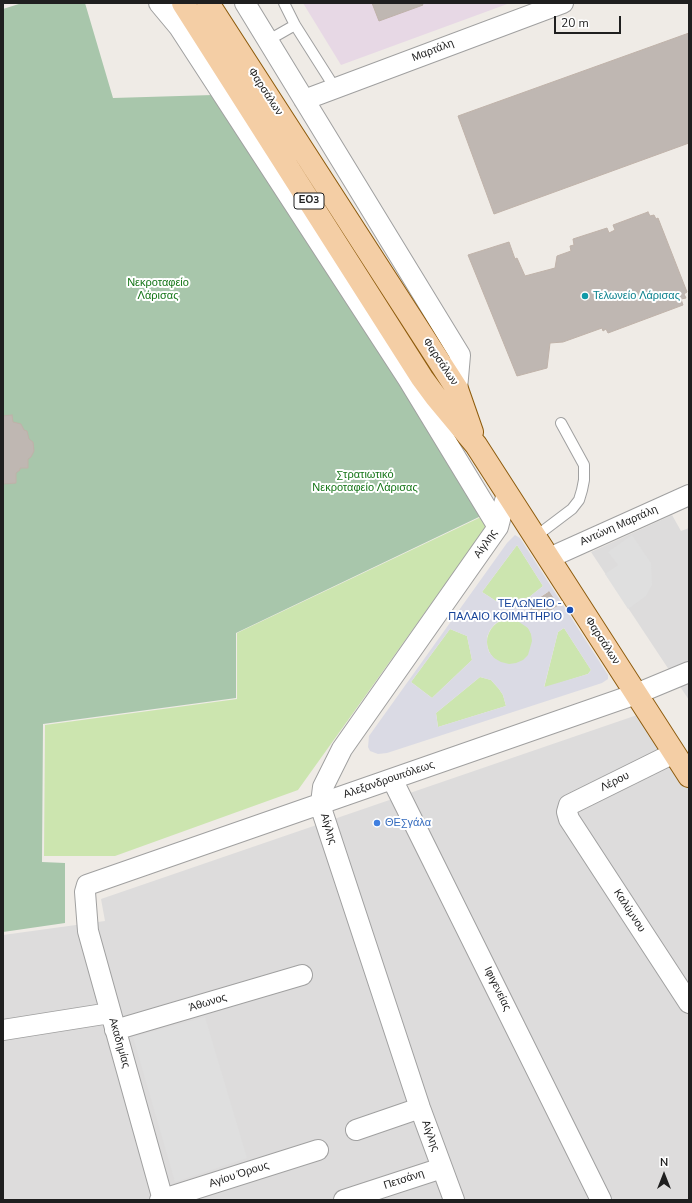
<!DOCTYPE html>
<meta charset="utf-8">
<style>
body{margin:0}
#map{position:relative;width:692px;height:1203px;overflow:hidden;background:#efebe6;font-family:"Nunito Sans",sans-serif}
canvas{display:block}
.frame{position:absolute;inset:0;border:4px solid #1f1f1f;pointer-events:none}
.north{position:absolute;left:644px;top:1155px;width:40px;height:40px;-webkit-text-stroke:3px #fff;paint-order:stroke;rotate:0deg;font-size:11px;font-weight:700;line-height:16px;text-align:center;color:#1f1f1f}
.north::after{content:'';display:block;margin:auto;width:14px;height:18px;background:#1f1f1f;clip-path:polygon(50% 0,100% 100%,50% 72%,0 100%)}
.scale{position:absolute;left:554px;top:16px;width:67px;height:18px;box-sizing:border-box;border:2px solid #1f1f1f;border-top:0;padding-left:5px;font-size:12px;line-height:14px;white-space:nowrap;color:#1f1f1f;-webkit-text-stroke:3px #fff;paint-order:stroke}
</style>
<div id="map">
<canvas width="692" height="1203"></canvas>
<div class="frame"></div>
<div class="north">N</div>
<div class="scale">20 m</div>
</div>
<script>
const context = document.querySelector('canvas').getContext('2d');
context.lineJoin = 'round';
function fillPath(path, color) { context.fillStyle = color; context.fill(path, 'evenodd'); }
const toPath = rows => new Path2D(rows.map(r => 'M' + r).join(''));
function trace(path, color, width, dash) { context.strokeStyle = color; context.lineWidth = width; context.lineCap = dash ? 'butt' : 'round'; context.setLineDash(dash || []); context.stroke(path); }
function write(font, color, halo, rows, align = 'center') {
  context.font = font + ' "Nunito Sans",sans-serif'; context.lineWidth = 4; context.setLineDash([]); context.textBaseline = 'middle'; context.strokeStyle = halo; context.fillStyle = color; for (const [text, x, y, turn = 0] of rows) {
    context.save(); context.translate(x, y); context.rotate((+turn || 0) * Math.PI / 180); context.textAlign = isNaN(turn) ? turn : align; if (halo) context.strokeText(text, 0, 0); context.fillText(text, 0, 0); context.restore();
  }
}
fillPath(toPath([
 [672,515,681,531,689,528,689,700,591,552],
 [643,713,689,788,689,984,682,989,689,999,689,1200,3,1200,3,935,105,921,101,899]
]), '#dddcdc');
fillPath(toPath([
 [303,3,510,3,341,65]
]), '#e7d8e5');
fillPath(toPath([
 [481,517,486,527,298,790,115,856,44,856,45,725,237,699,237,633],
 [517,545,543,586,528,598,496,601,482,592],
 '487 642a23 23 0 1 1 46 0a23 23 0 1 1-46 0Z',
 [564,628,591,670,588,674,544,688,558,632],
 [450,629,467,636,472,660,432,698,411,682],
 [480,677,491,680,499,689,503,695,506,706,438,727,436,713]
]), '#cce5af');
fillPath(toPath([
 [22,3,85,3,113,98,213,95,399,377,481,516,236,633,236,698,43,724,42,862,65,863,65,923,3,932,3,9]
]), '#a8c6ab');
fillPath(toPath([
 [632,535,651,563,652,585,646,596,628,609,605,574,618,565,608,552],
 [205,1017,247,1158,175,1182,133,1037]
]), '#dfdfdf');
fillPath(toPath([
 [515,535,520,538,608,675,608,679,602,683,387,753,378,754,370,751,368,747,369,736,507,543],
 [517,545,543,586,528,598,496,601,482,592],
 [548,592,558,605,538,619,528,605],
 [509,619,516,620,528,628,531,634,532,641,528,655,523,660,516,663,509,664,501,662,494,658,489,652,487,645,487,637,490,630,495,624,501,620],
 [564,628,591,670,588,674,544,687,558,632],
 [450,629,467,636,472,660,432,698,411,682],
 [480,677,491,680,499,689,503,695,506,706,438,727,436,713]
]), '#dadae4');
const building = toPath([
 [372,3,422,3,423,5,379,21,372,3],
 [689,33,689,143,494,214,458,116,689,33],
 [648,212,650,216,654,215,656,219,658,218,687,292,684,294,686,298,681,299,683,305,608,333,606,329,603,331,602,328,563,342,550,343,547,368,517,376,468,255,509,242,515,259,517,258,525,276,555,268,557,256,571,251,570,246,574,245,573,239,607,228,609,233,615,230,613,225,648,212],
 [12,415,13,422,21,424,24,430,27,431,29,439,33,442,34,451,31,457,28,459,28,468,20,468,20,470,16,473,16,483,3,484,3,416,12,415],
 [549,592,558,605,537,619,528,606,549,592]
]);
fillPath(building, '#bfb7b2');
trace(building, '#bfb2a9', 1);
const lane = toPath([
 [284,3,295,25,335,88],
 [267,41,295,25],
 [535,537,572,509,579,500,582,490,584,480,584,465,561,423]
]);
const street = toPath([
 [159,3,179,27,408,379,498,527],
 [245,3,460,355,457,389],
 [304,100,563,3],
 [549,558,689,495],
 [674,753,569,805,567,812,569,819,689,1003],
 [392,779,601,1200],
 [3,1030,110,1013],
 [115,1030,302,975],
 [356,1130,420,1108],
 [160,1200,318,1150],
 [163,1200,88,931,85,892,87,885,636,694,689,672],
 [344,1200,442,1168],
 [454,1200,420,1108,323,814,321,803,323,787,342,749,498,527,507,493]
]);
const primary = toPath([
 [183,3,422,378,436,397,476,445,689,776],
 [208,3,457,389,472,432]
]);
trace(lane, '#a0a0a0', 12);
trace(street, '#a0a0a0', 22);
trace(primary, '#8d5b0c', 24);
trace(lane, '#fff', 10);
trace(street, '#fff', 20);
trace(primary, '#f4cea5', 22);
for (const [x, y, r, color] of [
 [585,296,4,"#0f9aa8"],
 [570,610,4,"#1a4fb4"],
 [377,823,4,"#3f7fe0"]
]) { const dot = new Path2D(); dot.arc(x, y, r, 0, 2 * Math.PI); context.fillStyle = color; context.fill(dot); trace(dot, '#fff', 1.5); }
for (const [x, y, w] of [
 [309,201,30]
]) { const box = new Path2D(); box.roundRect(x - w / 2, y - 8, w, 16, 3); context.fillStyle = '#fff'; context.fill(box); trace(box, '#1f1f1f', 1); }
write('bold 10px', '#1f1f1f', null, [
 ["ΕΟ3",309,201]
]);
write('11px', '#1f1f1f', '#fff', [
 ["Μαρτάλη",433,51,-21],
 ["Φαρσάλων",265,92,57],
 ["Φαρσάλων",440,362,56],
 ["Αντώνη Μαρτάλη",619,526,-24],
 ["Αίγλης",486,544,-55],
 ["Φαρσάλων",602,641,57],
 ["Αλεξανδρουπόλεως",389,780,-19],
 ["Λέρου",615,782,-27],
 ["Αίγλης",328,829,73],
 ["Καλύμνου",629,911,57],
 ["Ιφιγενείας",497,989,64],
 ["Άθωνος",208,1003,-17],
 ["Ακαδημίας",119,1043,74],
 ["Αίγλης",430,1136,70],
 ["Αγίου Όρους",239,1175,-18],
 ["Πετσάνη",404,1180,-18]
]);
write('11px', '#147517', '#fff', [
 ["Νεκροταφείο",158,283],
 ["Λάρισας",158,296],
 ["Στρατιωτικό",365,475],
 ["Νεκροταφείο Λάρισας",365,488]
]);
write('11px', '#0d838f', '#fff', [
 ["Τελωνείο Λάρισας",593,296]
], 'left');
write('11px', '#164399', '#fff', [
 ["ΤΕΛΩΝΕΙΟ -",562,604],
 ["ΠΑΛΑΙΟ ΚΟΙΜΗΤΗΡΙΟ",562,617]
], 'right');
write('11px', '#366cbe', '#fff', [
 ["ΘΕΣγάλα",385,823]
], 'left');
</script>
